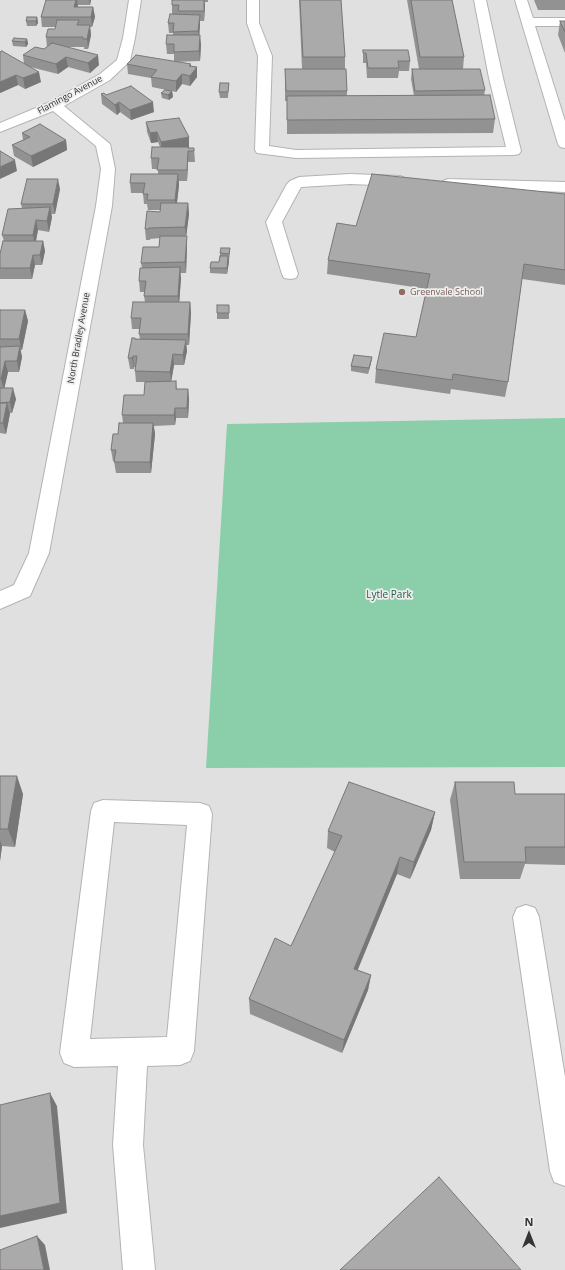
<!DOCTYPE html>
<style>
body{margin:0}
#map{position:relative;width:565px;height:1270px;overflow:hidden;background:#e0e0e1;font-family:"Open Sans",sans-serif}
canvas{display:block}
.north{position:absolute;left:509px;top:1214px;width:40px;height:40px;-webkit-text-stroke:3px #ededee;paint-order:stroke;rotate:0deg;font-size:11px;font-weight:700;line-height:16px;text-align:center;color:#343434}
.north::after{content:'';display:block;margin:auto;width:14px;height:18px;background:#343434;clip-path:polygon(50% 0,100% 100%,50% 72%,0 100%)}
</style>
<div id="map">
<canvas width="565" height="1270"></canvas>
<div class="north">N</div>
</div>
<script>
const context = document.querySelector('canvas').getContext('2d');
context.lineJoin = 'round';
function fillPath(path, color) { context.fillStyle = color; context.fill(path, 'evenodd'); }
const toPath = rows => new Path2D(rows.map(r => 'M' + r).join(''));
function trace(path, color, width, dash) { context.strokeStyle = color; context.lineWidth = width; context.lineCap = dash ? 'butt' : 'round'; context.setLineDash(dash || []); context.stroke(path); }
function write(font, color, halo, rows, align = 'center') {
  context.font = font + ' "Open Sans",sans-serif'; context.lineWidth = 3.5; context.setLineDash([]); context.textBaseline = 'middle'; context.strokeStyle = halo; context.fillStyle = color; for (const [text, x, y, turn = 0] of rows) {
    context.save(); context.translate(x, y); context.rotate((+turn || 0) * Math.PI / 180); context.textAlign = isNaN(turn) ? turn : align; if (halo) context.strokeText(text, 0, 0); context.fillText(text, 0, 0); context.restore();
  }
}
fillPath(toPath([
 [565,418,565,767,206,768,227,424]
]), '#8bcfaa');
const minor = toPath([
 [129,0,141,0,135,38,130,61,110,80,64,106,110,144,115,169,112,206,49,553,30,596,0,609,0,591,14,585,29,553,96,206,101,169,96,146,53,111,0,132,0,123,50,102,100,74,117,60,123,38,129,0],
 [247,0,259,0,259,23,272,56,269,146,296,150,506,147,489,78,474,0,486,0,503,78,521,151,519,154,514,155,296,158,257,153,255,150,258,56,247,23,247,0],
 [515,0,527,0,533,18,565,18,565,26,535,26,565,121,565,148,560,147,558,144,515,0],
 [350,174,400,176,405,178,408,181,405,184,400,186,350,184,301,187,282,222,298,274,296,278,290,279,284,278,282,274,266,222,287,184,290,181,299,177,350,174],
 [448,179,565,182,565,192,443,187,440,184,443,181,448,179],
 [103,800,200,803,209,806,212,814,194,1051,190,1061,180,1065,147,1066,143,1145,155,1270,123,1270,113,1145,118,1066,74,1067,64,1063,60,1053,91,811,94,803,103,800],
 [114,822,187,825,167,1037,90,1039,114,822],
 [526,905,535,908,539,917,565,1077,565,1186,554,1182,550,1171,513,917,517,908,526,905]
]);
trace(minor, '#b2b3b4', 2);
fillPath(minor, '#fff');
fillPath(toPath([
 [46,0,91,0,90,5,78,5,78,7,93,7,95,17,92,27,90,27,91,35,88,49,84,49,84,47,66,47,99,65,90,73,68,67,58,74,30,67,41,82,25,89,18,85,0,93,24,64,23,55,44,49,47,47,46,37,55,29,55,27,42,27,41,17],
 [172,0,208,0,208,2,205,2,204,21,200,21,199,35,201,45,200,61,174,62,174,54,167,54,166,44,173,35,173,33,169,33,168,23,172,14],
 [299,0,341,0,345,57,345,69,347,91,347,96,414,96,411,79,412,69,419,69,407,0,452,0,464,57,463,69,485,90,484,96,495,119,493,133,287,134,287,101,285,101,285,69,302,69],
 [534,0,565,0,565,10,538,10],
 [37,17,38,23,36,26,27,26,26,21],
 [560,21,565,21,565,53,558,35],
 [27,39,28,44,26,47,13,46,12,41],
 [363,50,410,61,409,71,399,71,398,78,367,78,366,63,363,63],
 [127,64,191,66,197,67,197,77,190,86,182,84,176,92,152,87,151,78,128,74],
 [229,83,228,98,220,98,219,92],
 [172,91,173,97,169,100,162,98,161,93],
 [101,94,106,95,154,112,131,120,120,112,117,115,102,104],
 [146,122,189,148,188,148,194,148,195,162,188,162,187,181,179,181,179,185,177,203,188,203,189,214,186,236,187,247,186,273,180,273,181,278,179,302,190,302,191,313,189,345,186,345,187,351,184,365,174,365,171,381,176,381,177,389,188,389,189,400,188,418,176,418,175,425,154,426,155,434,151,473,116,473,114,461,113,461,111,450,118,434,123,423,122,415,144,395,145,382,136,382,135,371,136,367,134,367,134,369,130,369,128,358,136,339,140,339,139,334,139,329,132,329,131,318,145,302,144,296,144,292,140,292,139,281,142,268,141,263,159,247,160,238,150,239,150,240,146,240,145,229,160,212,161,210,148,210,147,204,144,204,143,193,131,193,130,183,158,174,158,169,152,169,151,158,160,147,158,142,151,143,147,132],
 [22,133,66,140,67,150,33,167,14,156,12,145,23,140],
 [60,189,55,214,51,214,52,217,49,232,38,230,36,241,43,241,45,251,42,265,35,265,32,279,0,279,0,254,4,241,2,235,22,208,21,204],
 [565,194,565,285,522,279,508,382,505,397,451,389,450,394,375,383,376,369,416,337,427,289,327,274,328,260,356,226],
 [230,248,230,253,227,274,210,273,210,268,219,262,220,256,220,253],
 [0,310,25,310,28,321,22,350,20,350,22,357,19,372,8,372,4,388,16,399,12,413,10,413,6,434,0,433],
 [229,311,229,319,217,319,217,313],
 [372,357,371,363,368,374,351,371,351,366],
 [0,776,23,794,15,847,2,846,0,861],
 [455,782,515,794,565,794,565,865,525,864,520,879,460,879,450,800],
 [435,812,431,830,410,879,397,874,357,970,371,975,368,990,342,1053,250,1014,249,999,291,946,335,852,327,848,328,831]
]), '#939292');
fillPath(toPath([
 [76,0,77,0,78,8,74,7],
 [89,0,91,0,90,5],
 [204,0,205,6,204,21],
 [93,7,95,17,92,27,91,17],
 [200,15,200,25,199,41,198,31],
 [37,17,38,23,36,26,36,21],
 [90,25,91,35,88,49,87,39],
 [200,35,201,45,200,61,199,51],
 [27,39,28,44,26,47,25,42],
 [98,55,99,65,90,73,88,63],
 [66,57,68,67,58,74,56,64],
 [191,64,191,74,197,67,197,77,190,86,189,66],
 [39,72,41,82,25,89,23,78],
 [182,74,182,84,176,92,176,81],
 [16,75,18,85,0,93,0,82],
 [172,91,173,97,169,100,168,95],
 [119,102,120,112,117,115,115,105],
 [153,102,154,112,131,120,130,110],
 [157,132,158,142,151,143,150,133],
 [189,137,189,148,162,152,161,142],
 [66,140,67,150,33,167,31,156],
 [188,151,188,162,187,181,187,170],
 [15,160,17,171,0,179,0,167],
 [178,174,179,185,176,210,175,200],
 [58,179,60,189,55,214,53,204],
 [188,203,189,214,186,238,185,227],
 [50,207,52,217,49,232,47,221],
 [36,220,38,230,35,245,33,235],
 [187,236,187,247,186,273,185,262],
 [43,241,45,251,42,265,40,255],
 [33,255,35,265,32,279,30,268],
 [228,256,229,262,227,274,227,268],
 [180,267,181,278,179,307,178,296],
 [190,302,191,313,189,345,188,334],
 [25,310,28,321,22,350,19,339],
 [186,340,187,351,184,365,183,355],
 [20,346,22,357,19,372,17,361],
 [173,354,174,365,171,383,170,372],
 [133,356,134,367,134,369,132,358],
 [372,357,371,363,368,374,369,368],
 [5,361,8,372,4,390,1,379],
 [13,388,16,399,12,413,10,402],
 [188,389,189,400,188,418,187,408],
 [7,403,10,414,6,434,3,423],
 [175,408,176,418,175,425,174,415],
 [153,423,155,434,151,473,150,462],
 [17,776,23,794,15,847,8,829],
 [435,812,431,830,410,879,414,862],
 [0,840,2,846,0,861],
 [400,857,397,874,352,984,354,969],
 [371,975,368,990,342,1053,344,1040],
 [50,1093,57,1106,67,1213,0,1228,0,1216],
 [37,1236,45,1245,50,1270,44,1270]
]), '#787777');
const building = toPath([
 [46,0,76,0,74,7,93,7,91,17,41,17,46,0],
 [172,0,204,0,204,11,178,11,179,5,172,5,172,0],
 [300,0,341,0,345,57,303,57,300,0],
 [411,0,452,0,464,57,420,57,411,0],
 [170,14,200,15,198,31,173,32,174,23,168,23,170,14],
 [27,17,37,17,36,21,26,21,27,17],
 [57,20,79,20,77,25,90,25,87,39,83,39,83,37,46,37,48,29,55,29,57,20],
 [560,21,565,21,565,32,560,21],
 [167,35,200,35,199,51,174,52,174,44,166,44,167,35],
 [14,38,27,39,25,42,12,41,14,38],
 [52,43,98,55,88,63,66,57,56,64,23,55,35,47,44,49,52,43],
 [363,50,408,50,410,61,398,61,399,68,368,68,366,53,363,53,363,50],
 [2,51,39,72,23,78,16,75,0,82,0,52,2,51],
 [136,55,191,64,189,66,197,67,190,76,182,74,176,81,151,77,157,70,127,64,136,55],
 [285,69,346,69,347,91,286,91,285,69],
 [412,69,480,69,485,90,415,91,412,69],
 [220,83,229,83,228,92,219,92,220,83],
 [131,86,153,102,130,110,119,102,115,105,101,94,104,93,106,95,131,86],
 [165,90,172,91,168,95,161,93,165,90],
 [490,95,495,119,287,120,287,96,490,95],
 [179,118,189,137,161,142,157,132,150,133,146,122,179,118],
 [40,124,66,140,31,156,12,145,30,137,22,133,40,124],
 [152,147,188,147,188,148,194,148,194,151,188,151,187,170,157,170,159,158,151,158,152,147],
 [0,151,15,160,0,167,0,151],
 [131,174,178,174,175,200,147,200,148,194,143,194,145,183,130,183,131,174],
 [372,174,565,194,565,270,524,264,508,382,453,374,452,380,376,369,384,333,416,337,430,274,328,260,337,223,356,226,372,174],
 [27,179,58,179,53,204,21,204,27,179],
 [161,203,188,203,185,227,149,228,148,229,145,229,147,211,160,212,161,203],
 [50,207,47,221,36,220,33,235,2,235,8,209,50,207],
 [160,236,187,236,185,262,141,263,143,247,159,247,160,236],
 [3,241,43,241,40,255,33,255,30,268,0,268,0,254,3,241],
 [221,248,230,248,229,254,220,253,221,248],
 [220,256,228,256,227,268,210,268,211,262,219,262,220,256],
 [180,267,178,296,144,296,146,281,139,281,140,268,180,267],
 [133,302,190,302,188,334,139,334,141,318,131,318,133,302],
 [217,305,229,305,229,313,217,313,217,305],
 [0,310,25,310,19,339,0,339,0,310],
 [132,338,135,338,135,339,186,340,183,355,173,354,170,372,135,371,137,356,133,356,132,358,128,358,132,338],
 [20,346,17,361,5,361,1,379,0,379,0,347,20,346],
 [354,355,372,357,369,368,351,366,354,355],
 [176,381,176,389,188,389,187,408,175,408,174,415,122,415,124,395,144,395,145,382,176,381],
 [0,388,13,388,10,402,0,403,0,388],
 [0,403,7,403,3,423,0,423,0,403],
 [119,423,153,423,150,462,114,462,116,450,111,450,113,434,118,434,119,423],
 [0,776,17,776,8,829,0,829,0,776],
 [349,782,435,812,414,862,400,857,354,969,371,975,344,1040,249,999,275,938,291,946,342,836,328,831,349,782],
 [455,782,514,782,515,794,565,794,565,847,525,847,526,862,464,862,455,782],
 [50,1093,60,1203,0,1216,0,1105,50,1093],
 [439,1177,521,1270,340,1270,439,1177],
 [37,1236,44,1270,0,1270,0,1250,37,1236]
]);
fillPath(building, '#abaaaa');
trace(building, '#787777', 1);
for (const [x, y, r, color] of [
 [402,292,4,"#8d6e63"]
]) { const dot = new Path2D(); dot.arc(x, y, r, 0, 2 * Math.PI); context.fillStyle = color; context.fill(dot); trace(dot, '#ededee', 1.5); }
write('9px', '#343434', '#ededee', [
 ["Flamingo Avenue",70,95,-28],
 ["North Bradley Avenue",79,338,-80]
]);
write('9px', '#785e54', '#ededee', [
 ["Greenvale School",410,292]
], 'left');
write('10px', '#225f42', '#ededee', [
 ["Lytle Park",389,595]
]);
</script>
